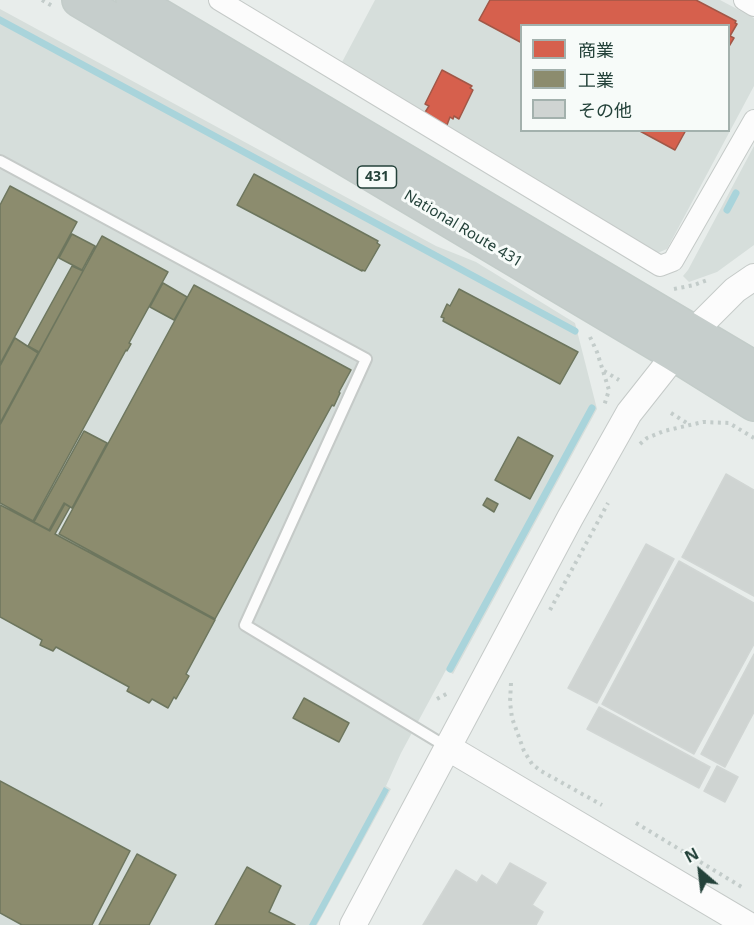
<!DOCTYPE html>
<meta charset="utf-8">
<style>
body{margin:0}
#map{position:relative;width:754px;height:925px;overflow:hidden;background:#e8edeb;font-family:"Noto Sans","Noto Sans JP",sans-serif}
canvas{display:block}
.legend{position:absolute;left:520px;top:24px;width:210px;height:108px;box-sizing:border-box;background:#f7fbf9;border:2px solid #a3b1ad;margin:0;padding:8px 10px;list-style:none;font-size:18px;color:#24423a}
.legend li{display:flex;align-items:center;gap:12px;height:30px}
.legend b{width:30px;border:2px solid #a3b1ad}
.north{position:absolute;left:670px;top:841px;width:60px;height:60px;-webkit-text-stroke:4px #f7fbf9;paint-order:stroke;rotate:332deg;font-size:16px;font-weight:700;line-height:24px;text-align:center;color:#24423a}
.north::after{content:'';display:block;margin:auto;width:21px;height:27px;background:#24423a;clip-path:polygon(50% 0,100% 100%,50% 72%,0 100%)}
</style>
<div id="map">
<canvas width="754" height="925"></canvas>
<ul class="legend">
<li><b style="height:16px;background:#d6604d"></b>商業</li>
<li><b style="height:16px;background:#8c8c6e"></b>工業</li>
<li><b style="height:16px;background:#cfd4d2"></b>その他</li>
</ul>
<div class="north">N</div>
</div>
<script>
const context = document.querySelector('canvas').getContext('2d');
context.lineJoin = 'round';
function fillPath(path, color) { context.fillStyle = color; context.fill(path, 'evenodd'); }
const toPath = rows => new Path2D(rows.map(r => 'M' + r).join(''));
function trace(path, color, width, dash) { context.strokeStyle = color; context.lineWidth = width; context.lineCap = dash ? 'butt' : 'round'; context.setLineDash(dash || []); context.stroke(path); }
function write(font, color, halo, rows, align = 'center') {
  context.font = font + ' "Noto Sans",sans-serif'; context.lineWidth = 6; context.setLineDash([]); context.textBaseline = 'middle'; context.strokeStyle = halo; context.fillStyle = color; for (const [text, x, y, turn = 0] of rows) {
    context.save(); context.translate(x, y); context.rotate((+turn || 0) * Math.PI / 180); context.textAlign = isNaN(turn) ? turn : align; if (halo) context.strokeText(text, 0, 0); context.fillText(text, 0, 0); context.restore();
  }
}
fillPath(toPath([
 [375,0,720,0,754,18,754,86,667,249,655,254,341,64],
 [522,26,728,26,728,130,522,130],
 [0,9,436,246,476,262,575,323,597,409,453,674,446,670,401,753,386,786,391,789,317,925,0,925],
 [754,146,754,245,717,272,689,282,683,276,688,270]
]), '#d6dedb');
fillPath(toPath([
 [384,787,389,790,324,911,316,925,309,925]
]), '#a9d4db');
const shops = toPath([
 [490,0,696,0,736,21,735,23,737,24,730,36,734,38,728,48,728,26,522,26,522,43,479,20,490,0],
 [442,70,472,86,470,88,473,90,459,119,454,116,453,119,450,117,447,125,424,114,429,106,425,104,442,70],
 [638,130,686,130,675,150,638,130]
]);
fillPath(shops, '#d6604d');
trace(shops, '#a15747', 1.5);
const industry = toPath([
 [254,174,378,241,377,243,380,245,365,271,362,270,362,271,237,205,254,174],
 [10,186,77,222,0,364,0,205,10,186],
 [72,234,95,246,82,270,59,258,72,234],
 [102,236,168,272,129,343,131,344,127,351,126,350,33,521,0,503,0,425,102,236],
 [72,266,83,271,39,352,28,346,72,266],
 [163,283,187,297,174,320,150,307,163,283],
 [194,285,351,370,339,392,340,393,334,406,332,405,215,619,59,534,194,285],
 [459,289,578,352,560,384,443,321,444,318,441,317,447,304,450,306,459,289],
 [15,338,38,353,0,423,0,366,15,338],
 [84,431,107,443,72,508,64,503,49,530,34,522,84,431],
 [518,437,553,456,530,499,495,480,518,437],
 [487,498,498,504,494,512,483,505,487,498],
 [65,504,70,507,55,534,215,620,186,674,189,676,176,699,174,697,168,708,152,699,149,703,127,691,129,687,56,647,53,651,40,645,42,640,0,617,0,505,50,531,65,504],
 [304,698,349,723,339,742,293,718,304,698],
 [0,781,130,851,92,925,22,925,0,913,0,781],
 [137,854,176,875,149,925,99,925,137,854],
 [247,867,281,886,269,912,295,925,215,925,247,867]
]);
fillPath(industry, '#8c8c6e');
trace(industry, '#6d765e', 1.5);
trace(toPath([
 [0,20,575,331],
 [727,210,736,193],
 [450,669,592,408]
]), '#a9d4db', 7);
const building = toPath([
 [726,474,754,490,754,596,682,557,726,474],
 [646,544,674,559,597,703,568,688,646,544],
 [679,561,754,603,754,644,694,754,602,704,679,561],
 [754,654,754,712,725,767,701,754,754,654],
 [599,707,710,767,699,788,587,729,599,707],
 [717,766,738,777,725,802,704,791,717,766],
 [510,863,546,883,532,905,543,912,536,925,423,925,456,870,477,883,482,875,497,885,510,863]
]);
fillPath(building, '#cfd4d2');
trace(building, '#d1d6d4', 1.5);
const service = toPath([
 [0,161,366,359,245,625,447,747]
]);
const minor = toPath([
 [219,0,660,266,673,261,754,120],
 [744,0,754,6]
]);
const tertiary = toPath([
 [447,747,748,925],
 [353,925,570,518,629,413,693,332,735,290,754,277]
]);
const trunk = toPath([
 [79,0,674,354,754,404],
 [133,0,754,368]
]);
trace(service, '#c5cac8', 14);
trace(minor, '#c5cac8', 22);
trace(tertiary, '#c5cac8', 28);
trace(trunk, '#c3ccc9', 36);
trace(toPath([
 [42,0,54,7],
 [674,289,694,285,710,279],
 [590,337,597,352,609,390,604,406],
 [604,371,619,380],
 [671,413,690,425],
 [640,444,647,438,664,431,703,422,729,423,754,438],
 [550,610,608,503],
 [511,683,510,702,512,718,524,751,532,764,541,771,602,805],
 [437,699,450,692],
 [636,823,745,889]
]), '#c3ccca', 4, [3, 4.5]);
trace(service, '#fcfcfc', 10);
trace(minor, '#fcfcfc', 20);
trace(tertiary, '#fcfcfc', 26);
trace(trunk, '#c6cecc', 33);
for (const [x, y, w] of [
 [377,177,39]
]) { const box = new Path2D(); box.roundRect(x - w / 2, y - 11, w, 22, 4.5); context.fillStyle = '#f7fbf9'; context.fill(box); trace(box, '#24423a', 1.5); }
write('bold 14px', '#24423a', null, [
 ["431",377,177]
]);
write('15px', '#24423a', '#f7fbf9', [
 ["National Route 431",463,229,31]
]);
</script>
